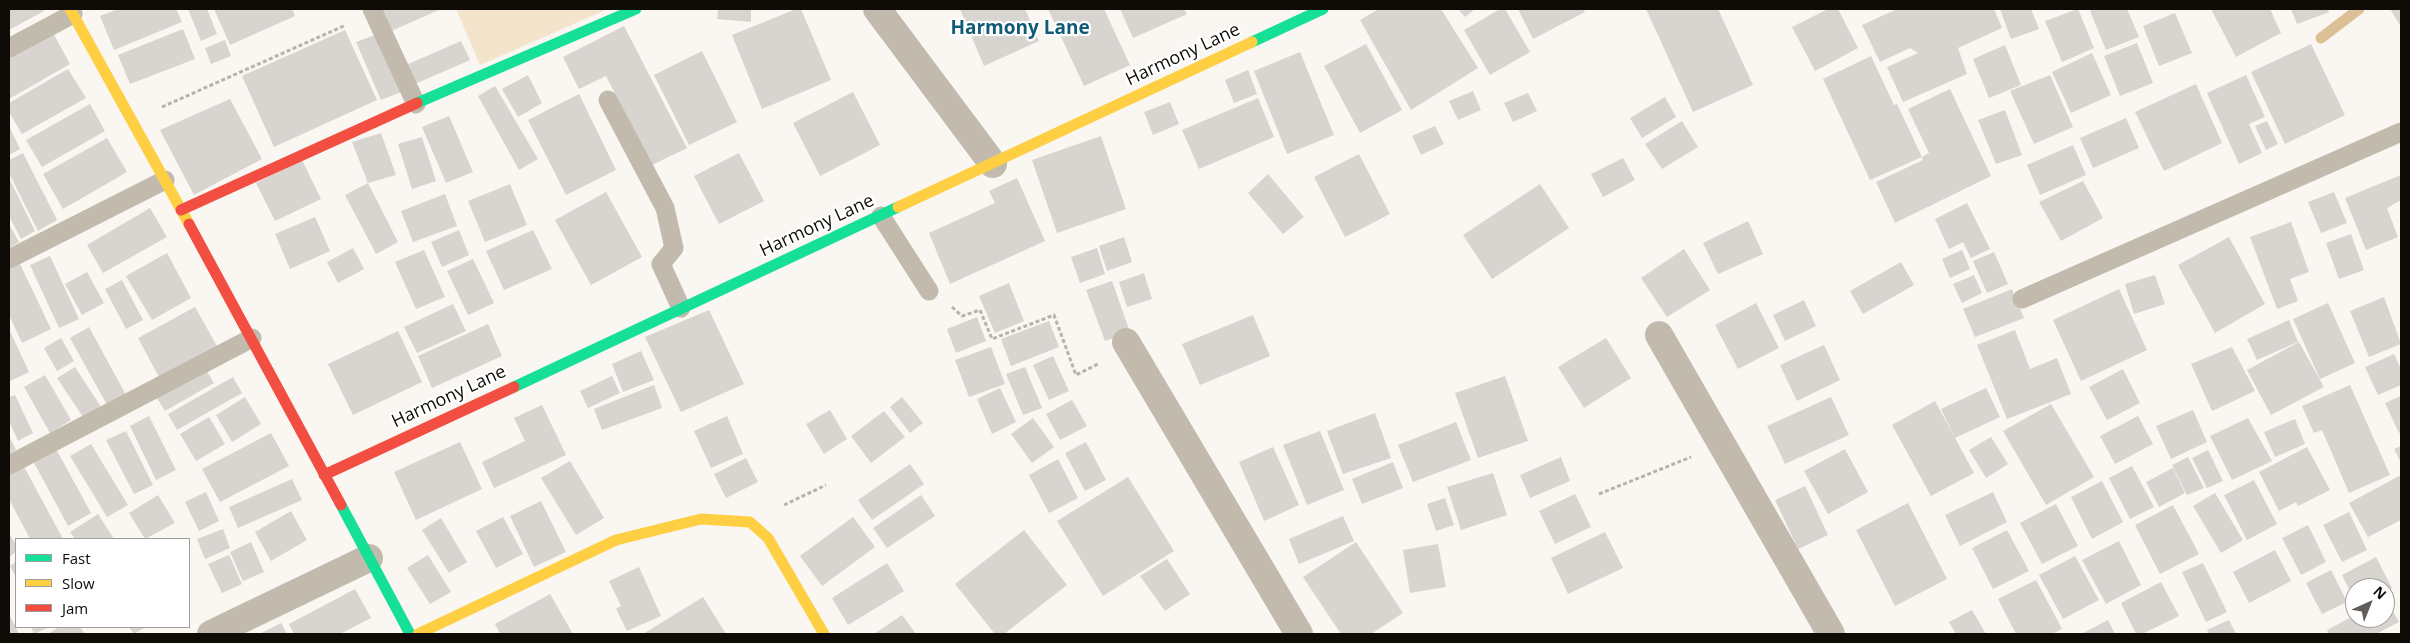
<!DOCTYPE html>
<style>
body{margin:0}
#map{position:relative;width:2410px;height:643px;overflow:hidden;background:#faf6f2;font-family:"Open Sans",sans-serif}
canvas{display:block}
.frame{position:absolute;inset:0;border:10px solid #0f0c07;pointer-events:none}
.legend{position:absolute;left:15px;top:538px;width:175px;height:90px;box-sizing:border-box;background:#fff;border:1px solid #9f9e9c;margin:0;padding:6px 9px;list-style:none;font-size:15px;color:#0f0c07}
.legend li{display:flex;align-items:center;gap:10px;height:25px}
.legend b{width:25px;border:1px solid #9f9e9c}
.north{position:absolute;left:2345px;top:578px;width:50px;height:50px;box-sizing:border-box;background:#fff;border:1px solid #9f9e9c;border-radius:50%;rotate:44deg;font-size:14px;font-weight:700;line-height:20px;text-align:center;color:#0f0c07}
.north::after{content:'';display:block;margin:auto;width:18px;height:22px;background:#615e59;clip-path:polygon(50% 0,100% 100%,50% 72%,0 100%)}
</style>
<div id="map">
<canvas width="2410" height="643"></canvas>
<div class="frame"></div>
<ul class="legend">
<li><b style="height:6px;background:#16e098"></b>Fast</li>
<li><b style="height:6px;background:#ffcf43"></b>Slow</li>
<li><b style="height:6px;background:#f24e42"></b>Jam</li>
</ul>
<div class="north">N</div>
</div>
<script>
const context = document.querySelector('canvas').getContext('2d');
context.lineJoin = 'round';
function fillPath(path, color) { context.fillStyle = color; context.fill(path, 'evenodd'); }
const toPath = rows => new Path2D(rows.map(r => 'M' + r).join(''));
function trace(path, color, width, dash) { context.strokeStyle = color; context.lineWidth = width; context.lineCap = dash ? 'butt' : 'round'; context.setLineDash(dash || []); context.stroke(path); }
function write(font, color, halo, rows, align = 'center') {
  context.font = font + ' "Open Sans",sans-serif'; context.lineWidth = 4.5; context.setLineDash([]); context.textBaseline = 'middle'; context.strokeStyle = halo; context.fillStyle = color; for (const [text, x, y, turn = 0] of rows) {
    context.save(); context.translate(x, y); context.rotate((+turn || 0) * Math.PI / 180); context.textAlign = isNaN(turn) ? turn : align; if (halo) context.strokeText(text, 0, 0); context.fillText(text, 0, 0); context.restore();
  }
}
fillPath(toPath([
 [456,9,608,9,480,65]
]), '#f4e4cc');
trace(toPath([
 [2321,38,2359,9]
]), '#dbc096', 11);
fillPath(toPath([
 [9,9,42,9,44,11,9,30],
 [118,9,176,9,182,22,114,50,100,16],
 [188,9,207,9,217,34,201,41],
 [214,9,292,9,295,16,230,45],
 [379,9,441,9,389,32],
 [718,9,751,9,751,22,717,19],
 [796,9,801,9,831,80,762,109,732,35],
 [960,9,1025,9,1039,41,984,66],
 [1048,9,1104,9,1130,65,1084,86],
 [1120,9,1184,9,1187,14,1133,38],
 [1379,9,1441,9,1478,68,1411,110,1360,20],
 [1458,9,1475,9,1465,17],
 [1500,9,1505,9,1530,52,1490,75,1464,30],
 [1518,9,1583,9,1585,12,1533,39],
 [1646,9,1718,9,1753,85,1693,112],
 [1828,9,1838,9,1858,48,1815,71,1792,27],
 [1897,9,1994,9,2002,28,1958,48,1967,74,1903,102,1887,67,1918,53,1910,48,1880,62,1862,25],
 [2000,9,2031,9,2039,29,2011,39],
 [2078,9,2094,48,2062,62,2045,21],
 [2095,9,2127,9,2139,37,2106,50,2090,11],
 [2211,9,2270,9,2281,33,2236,57],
 [2291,9,2328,9,2329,12,2297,24],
 [2390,9,2401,9,2401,27],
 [2175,13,2192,53,2159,66,2143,26],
 [624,26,687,148,652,165,606,76,579,89,563,57],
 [183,29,195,59,130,84,118,55],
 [345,30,377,100,274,147,242,76],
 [52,31,70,64,9,99,9,55],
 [380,33,404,91,381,100,356,42],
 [225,40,231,56,211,64,205,48],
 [461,41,470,60,415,84,406,65],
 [2137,43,2153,83,2120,96,2104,56],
 [1366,44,1402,110,1360,133,1324,66],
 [2311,44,2345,115,2285,144,2251,72],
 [2005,45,2021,85,1989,98,1973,59],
 [702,51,737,122,689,145,654,75],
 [1300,52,1334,135,1287,154,1254,71],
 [2092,53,2111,95,2071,113,2052,72],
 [1871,56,1894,105,1897,104,1922,157,1929,153,1908,109,1950,89,1991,176,1895,223,1876,182,1923,160,1922,157,1870,180,1823,79],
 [68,69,86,98,22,134,9,112,9,103],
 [1248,70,1257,94,1234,103,1225,80],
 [528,75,542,103,518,117,502,89],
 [2050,75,2073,127,2034,144,2010,91],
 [2246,75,2265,117,2249,124,2262,153,2239,164,2207,93],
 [2196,84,2222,143,2164,171,2135,112],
 [495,86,538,159,519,170,478,96],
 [1473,91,1481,110,1458,120,1449,101],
 [853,92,880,145,820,176,793,123],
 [1528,93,1537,111,1513,122,1504,103],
 [579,94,616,170,566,195,528,120],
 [1665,97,1676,117,1642,138,1630,118],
 [1258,98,1274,137,1199,169,1182,130],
 [230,99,262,159,194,195,160,130],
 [1170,102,1179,124,1153,135,1144,112],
 [90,104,105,131,42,167,26,140],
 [2005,110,2022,155,1996,164,1978,120],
 [449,116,473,172,446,183,422,127],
 [2126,118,2139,148,2093,168,2080,138],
 [1682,121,1698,147,1662,169,1645,144],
 [2267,121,2278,144,2266,150,2255,126],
 [9,126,20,149,9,155],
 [1435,126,1444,144,1421,155,1412,136],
 [381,133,396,175,368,183,398,242,376,254,345,195,368,183,352,142],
 [1101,136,1126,209,1057,233,1032,160],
 [422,137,436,181,412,189,398,144],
 [107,138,127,172,63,209,43,174],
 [2073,145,2086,175,2040,195,2027,165],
 [23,153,57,220,38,231,9,173,9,160],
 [739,153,764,201,719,224,694,176],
 [1359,154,1390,214,1345,237,1314,177],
 [1623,158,1635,180,1603,197,1591,174],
 [302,160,321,199,275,221,256,183],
 [1268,174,1304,217,1283,234,1248,193],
 [2401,175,2401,200,2387,208,2398,237,2366,250,2345,198],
 [9,178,35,231,21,239,9,216],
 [1017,178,1045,241,950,284,929,233,995,203,989,191],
 [2083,181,2103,218,2061,241,2039,202],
 [510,184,527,225,485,242,468,201],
 [1540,184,1569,228,1492,279,1463,235],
 [606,192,642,257,591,285,555,220],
 [2334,192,2347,223,2321,233,2308,202],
 [445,194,457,226,413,242,401,211],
 [1967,203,1990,249,1971,258,1963,242,1949,249,1935,219],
 [150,208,167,237,103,273,87,245],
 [315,217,330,251,290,269,275,234],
 [1748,221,1763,254,1718,274,1703,243],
 [2291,222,2309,272,2290,279,2298,301,2277,309,2250,237],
 [9,224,19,242,9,248],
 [459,230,469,255,442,267,431,242],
 [533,230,552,269,504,290,486,251],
 [2351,234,2364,270,2339,279,2326,243],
 [1124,237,1132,262,1107,271,1099,246],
 [2229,237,2265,304,2215,333,2178,265],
 [353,248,364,269,338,283,327,262],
 [1097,248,1105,274,1080,283,1071,257],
 [1684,249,1710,290,1667,317,1641,278],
 [424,250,445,297,416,309,395,262],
 [1962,250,1970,269,1950,278,1942,259],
 [1994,252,2008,284,1987,293,1973,261],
 [167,253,191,298,152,320,126,276],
 [50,256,79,319,59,328,30,265],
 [473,259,494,303,468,315,447,271],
 [1901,262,1914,285,1863,314,1850,291],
 [20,264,51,329,22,343,9,315,9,269],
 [87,272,104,303,82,315,65,284],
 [1144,273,1152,299,1127,307,1119,282],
 [1974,275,1982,293,1962,303,1953,284],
 [2155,275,2165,304,2134,314,2125,284],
 [122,280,143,320,126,329,105,289],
 [1112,281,1130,332,1105,341,1086,290],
 [1009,283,1024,321,995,333,979,296],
 [2012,289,2024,318,1975,337,1963,309],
 [2119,289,2147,350,2081,381,2053,320],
 [2384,297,2401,344,2369,357,2350,311],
 [1804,300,1816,326,1785,341,1773,315],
 [1756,303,1779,348,1738,369,1715,325],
 [2328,303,2355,363,2320,379,2293,319],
 [453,304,466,331,417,353,404,327],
 [195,307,217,346,159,377,138,338],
 [709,310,744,384,681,412,645,337],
 [1253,315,1270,356,1200,385,1182,344],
 [977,317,986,341,956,353,947,329],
 [2289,320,2298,342,2257,360,2247,339],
 [1049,321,1059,347,1011,366,1001,339],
 [488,324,502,356,432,388,418,356],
 [89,327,126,395,107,405,70,338],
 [9,329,29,372,10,381,9,379],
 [2015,330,2030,369,2057,358,2071,394,2007,419,1977,345],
 [398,331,422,382,353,415,328,364],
 [61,338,74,361,57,371,44,348],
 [1606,338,1631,378,1584,408,1558,367],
 [2299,342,2324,387,2271,415,2247,370],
 [1824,345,1840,380,1797,401,1780,365],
 [991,347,1005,384,969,397,955,360],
 [2232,347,2255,391,2212,411,2191,364],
 [641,351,654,380,623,392,612,364],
 [2394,354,2401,369,2401,385,2378,395,2365,367],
 [1053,356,1069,391,1049,400,1033,365],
 [204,366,214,383,165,411,155,395],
 [75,367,101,407,83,417,57,378],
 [1025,367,1042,408,1023,415,1006,374],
 [2123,369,2140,403,2107,420,2089,387],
 [45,375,71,420,50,433,24,387],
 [612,376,620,393,588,408,580,391],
 [1505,376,1528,441,1478,458,1455,393],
 [233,377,242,393,177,430,168,414],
 [654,385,662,408,602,430,594,409],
 [2350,385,2390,475,2349,493,2322,430,2314,433,2302,406],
 [1000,388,1016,422,992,434,977,399],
 [1986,388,2000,417,1955,438,1941,409],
 [15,395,33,433,18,441,9,421,9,397],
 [2401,396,2401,432,2399,433,2385,403],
 [245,397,261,424,232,442,216,415],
 [902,397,923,423,910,433,890,407],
 [1831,397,1849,435,1785,464,1767,426],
 [1072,400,1087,426,1060,440,1046,414],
 [1935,401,1974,473,1931,496,1892,425],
 [2051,404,2094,477,2046,505,2003,431],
 [542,405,566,455,494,488,482,462,525,441,514,418],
 [830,410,847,439,824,454,806,424],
 [2193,410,2207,442,2171,459,2156,426],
 [884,411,905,437,871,463,851,436],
 [1375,413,1391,458,1343,474,1327,431],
 [149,416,176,470,156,480,130,426],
 [727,416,743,454,711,468,694,431],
 [2138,416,2153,444,2115,464,2100,436],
 [209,417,225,444,196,461,180,434],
 [1033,418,1054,447,1032,463,1011,434],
 [2248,418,2272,461,2232,480,2210,436],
 [2295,419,2305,444,2275,457,2264,432],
 [1456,422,1471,460,1413,482,1398,445],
 [126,431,153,485,134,494,106,440],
 [1320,431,1344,490,1307,505,1283,445],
 [271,433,289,466,220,502,202,469],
 [9,436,16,450,9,454],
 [1991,437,2008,464,1986,478,1969,450],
 [460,442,482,489,416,520,394,472],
 [1086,442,1106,480,1085,491,1065,453],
 [91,444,128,505,107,517,70,456],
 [2401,446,2401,463,2394,449],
 [55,447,91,513,68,526,32,459],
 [1273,447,1299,505,1264,521,1239,462],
 [2307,447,2330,490,2298,506,2296,502,2279,511,2259,472],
 [1845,449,1868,492,1828,514,1804,471],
 [2208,450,2223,481,2207,488,2192,458],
 [1561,457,1570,481,1530,498,1520,475],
 [2188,457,2204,488,2187,495,2172,465],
 [746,458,758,482,726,498,714,474],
 [1058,459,1078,498,1049,513,1029,475],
 [570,461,604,518,576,535,541,478],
 [1393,462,1403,488,1362,504,1352,479],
 [22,463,63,539,30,539,9,499,9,470],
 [910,464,924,484,872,520,858,500],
 [2132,466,2154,507,2130,519,2109,478],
 [2173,468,2185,493,2159,507,2146,482],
 [1493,473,1507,515,1461,530,1447,487],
 [2401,475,2401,520,2368,537,2349,503],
 [1128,477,1174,551,1103,596,1057,521],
 [292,479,302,500,238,528,229,507],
 [2254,480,2277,524,2247,540,2224,495],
 [2102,481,2123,522,2092,539,2071,497],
 [1805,486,1828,535,1798,549,1775,500],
 [206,492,219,521,199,531,185,502],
 [1993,492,2007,522,1960,546,1945,515],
 [2215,493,2243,540,2221,553,2193,506],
 [1575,494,1591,527,1555,544,1539,511],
 [158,495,175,523,145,539,129,513],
 [921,495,935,516,887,548,873,528],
 [1445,498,1454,525,1436,531,1427,504],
 [541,501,566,552,534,567,510,516],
 [1908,503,1947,579,1895,606,1856,530],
 [2056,504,2078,546,2042,564,2020,523],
 [2173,505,2199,554,2160,574,2135,525],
 [291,511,307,540,271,561,255,532],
 [2349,512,2367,550,2342,562,2323,525],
 [98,514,114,539,75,539,70,532],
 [1343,516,1354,541,1299,564,1289,539],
 [503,517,523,554,496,568,476,531],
 [853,517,875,547,822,586,800,556],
 [441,518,467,562,449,573,422,530],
 [2308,525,2326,562,2301,575,2282,538],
 [223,529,230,548,205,559,197,539],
 [1024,530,1067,585,1004,634,995,634,955,584],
 [2007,530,2029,571,1993,589,1972,548],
 [1605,532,1623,568,1568,594,1551,558],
 [9,533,16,545,16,552,9,557],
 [2119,541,2141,585,2106,604,2082,560],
 [251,542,264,572,243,581,230,552],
 [1356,542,1403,613,1371,634,1341,634,1303,577],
 [1438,544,1446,587,1410,593,1403,550],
 [2275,550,2291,581,2249,603,2233,572],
 [229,555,242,584,222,593,208,564],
 [428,555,451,592,430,604,407,568],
 [2075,556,2099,600,2063,619,2039,575],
 [2376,557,2392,588,2385,591,2385,588,2355,588,2355,601,2342,575],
 [1167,559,1190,594,1165,611,1140,576],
 [16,562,16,577,10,566],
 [887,563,904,591,848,625,832,598],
 [2203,563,2227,612,2206,622,2182,572],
 [639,567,661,616,627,631,616,609,621,606,609,581],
 [2331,570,2347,602,2322,614,2306,583],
 [2036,580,2062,629,2052,634,2016,634,1998,599],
 [2161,582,2179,616,2142,634,2136,634,2121,603],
 [355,589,371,618,340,634,294,634,289,624],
 [550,594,573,634,500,634,495,624],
 [703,597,726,634,643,634],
 [2385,597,2399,622,2376,634,2329,634,2327,630,2355,615,2355,618,2385,618],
 [1972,610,1986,634,1956,634,1949,622],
 [9,614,19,634,9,634],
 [902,615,916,634,874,634],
 [2108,620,2115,634,2081,634],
 [2229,620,2236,634,2209,634,2207,630],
 [281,623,287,634,259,634],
 [31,627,49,627,34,634],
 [59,627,80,627,85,634,48,634],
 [129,627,146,627,134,634]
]), '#d8d4cf');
trace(toPath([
 [162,107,346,25],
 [952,307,962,316,980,310,992,339,1054,315,1076,375,1098,364],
 [1599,494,1691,457],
 [784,505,826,485]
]), '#b8b2a9', 3, [4, 2.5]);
trace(toPath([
 [372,9,416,104],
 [9,48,73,14],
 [608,100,665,208,674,248,661,264,681,308],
 [881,216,929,291],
 [9,259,165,180],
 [2022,299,2401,132],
 [9,465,252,338]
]), '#c3baae', 19);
trace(toPath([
 [877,9,993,164],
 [1659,335,1831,634],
 [1126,342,1299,634],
 [211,634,369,558]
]), '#c3baae', 28);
trace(toPath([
 [1252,42,1323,9],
 [417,103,636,9],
 [514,387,898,207],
 [341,505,410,634]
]), '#16e098', 11);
trace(toPath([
 [70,9,189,224],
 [898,207,1252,42],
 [418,634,616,540,701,519,750,522,768,538,824,634]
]), '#ffcf43', 11);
trace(toPath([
 [181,210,417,103],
 [189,224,341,505],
 [324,475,514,387]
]), '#f24e42', 11);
write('18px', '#0f0c07', '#fff', [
 ["Harmony Lane",1183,55,-25],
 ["Harmony Lane",817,226,-25],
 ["Harmony Lane",449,397,-25]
]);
write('bold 19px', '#125b76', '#fff', [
 ["Harmony Lane",1020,29]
]);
</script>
